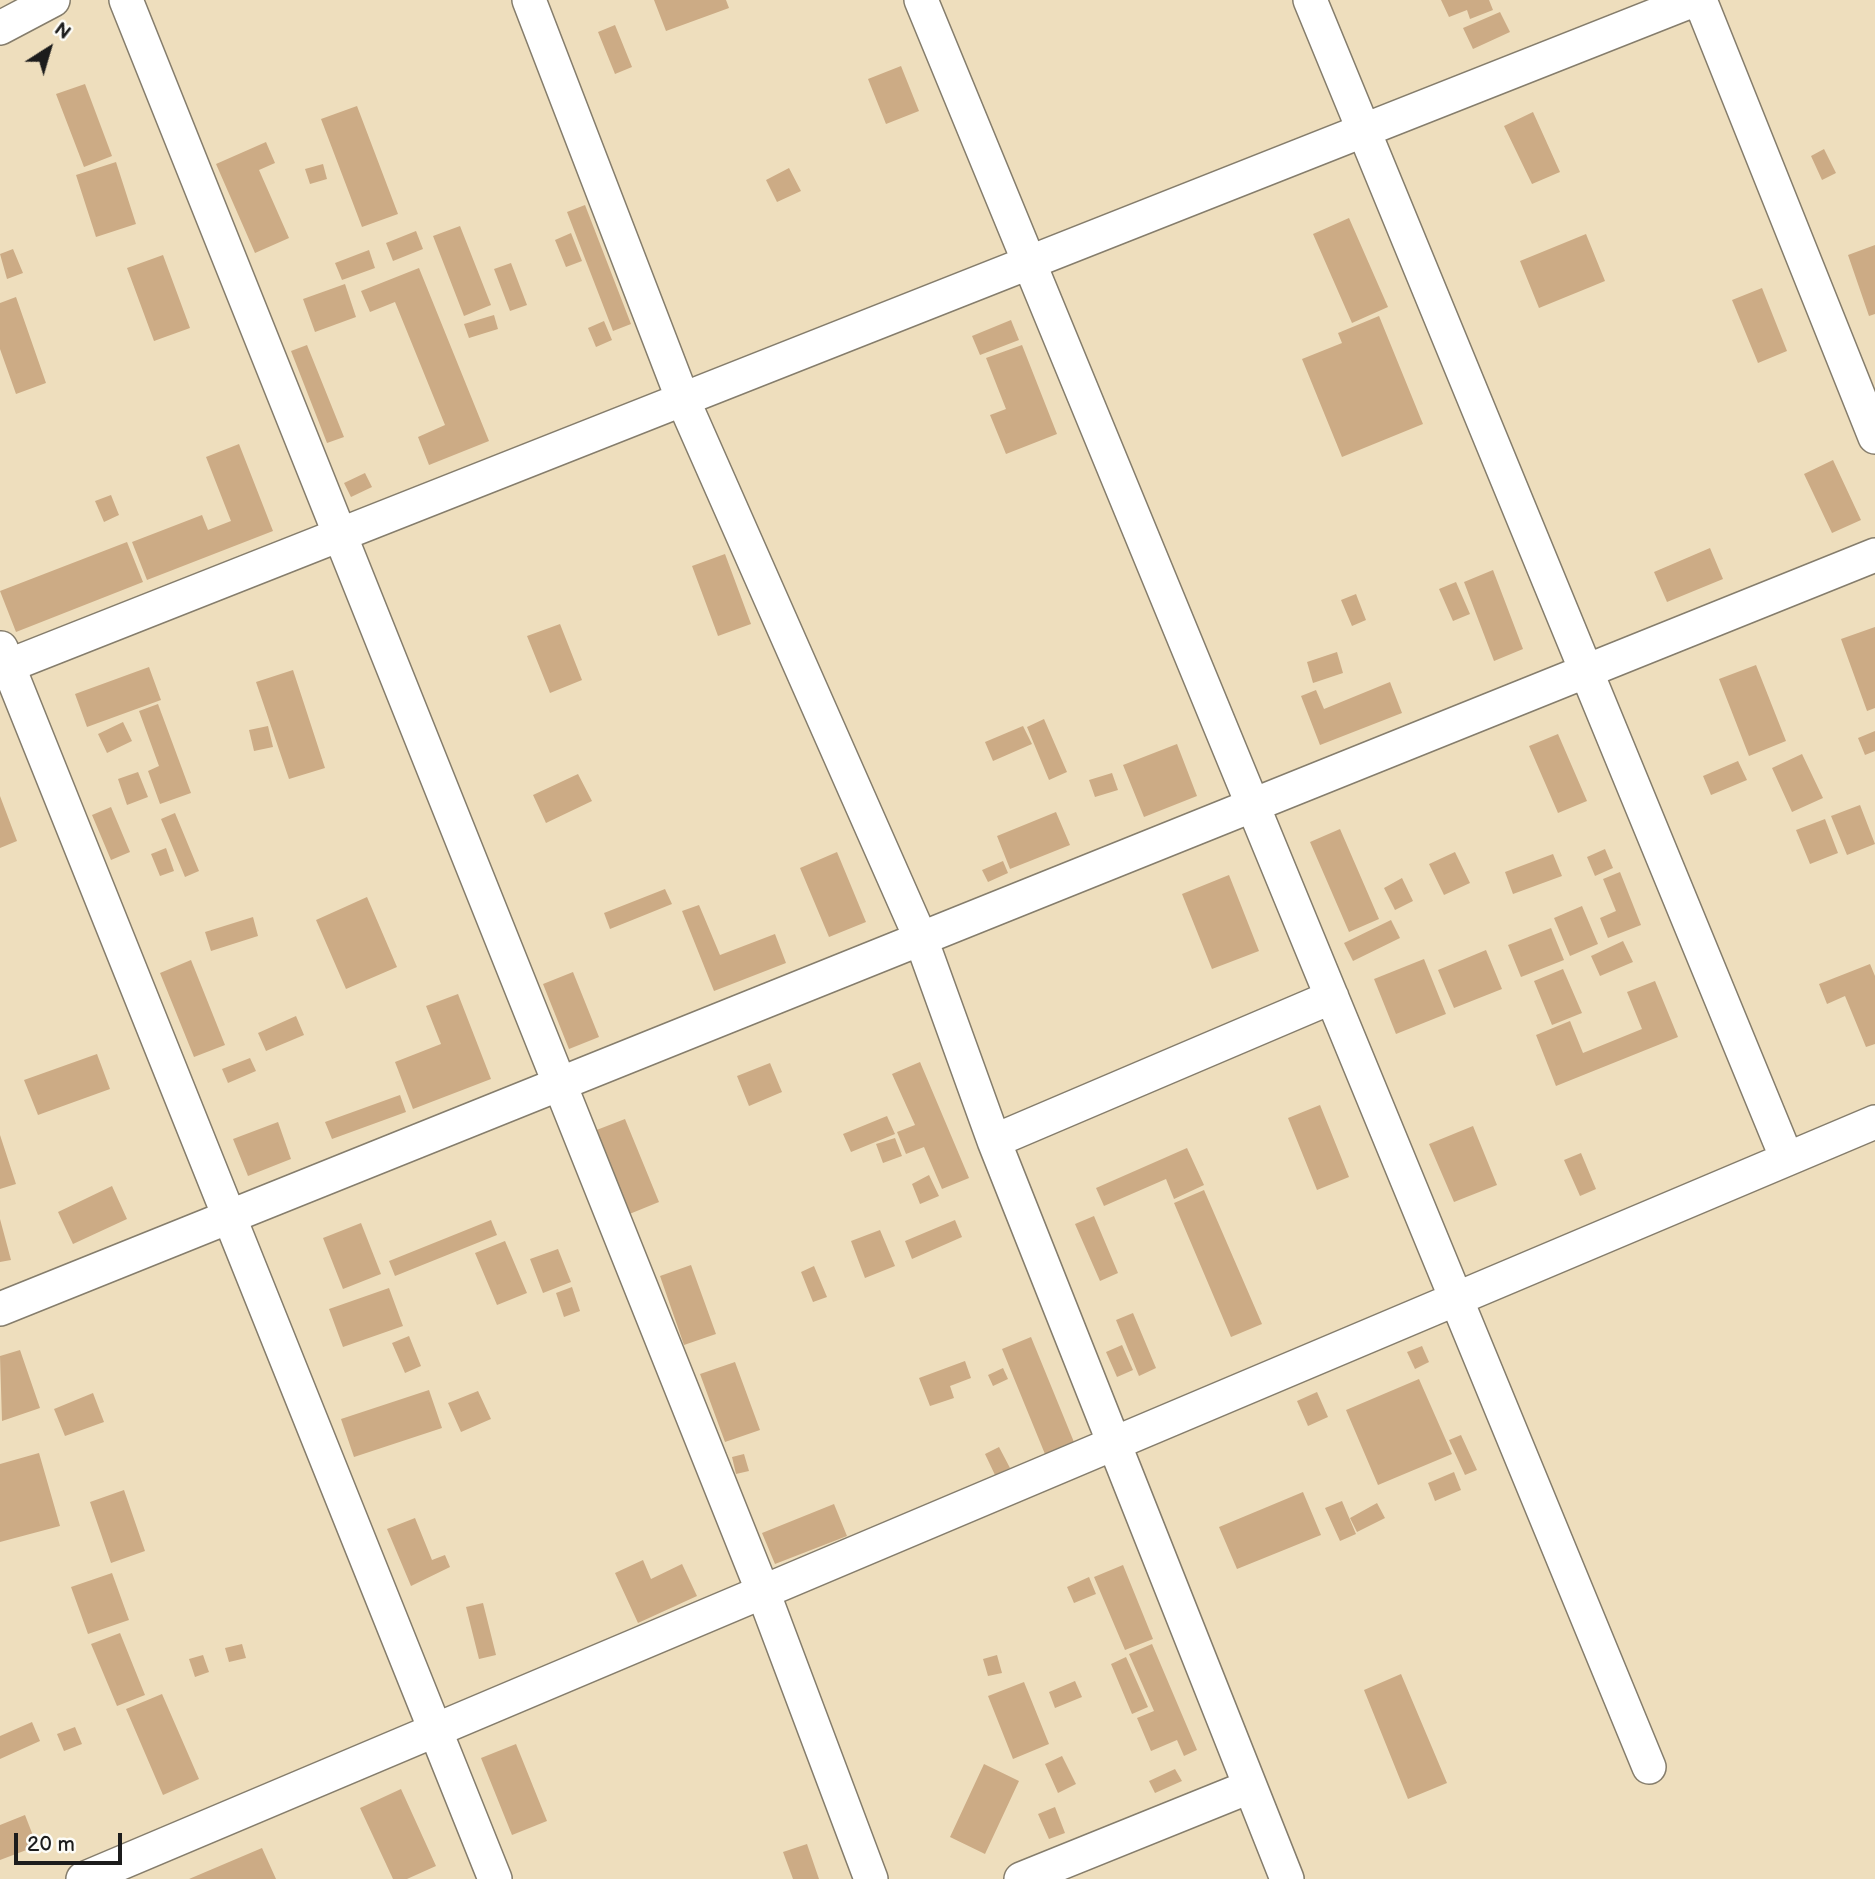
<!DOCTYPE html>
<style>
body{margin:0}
#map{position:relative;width:1875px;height:1879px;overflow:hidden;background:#eedebd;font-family:"Balsamiq Sans",sans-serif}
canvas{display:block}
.north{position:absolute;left:14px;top:14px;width:70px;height:70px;-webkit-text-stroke:5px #fdfcf7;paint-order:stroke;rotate:37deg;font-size:19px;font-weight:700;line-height:28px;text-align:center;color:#1c1c1c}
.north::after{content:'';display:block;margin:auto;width:24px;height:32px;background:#1c1c1c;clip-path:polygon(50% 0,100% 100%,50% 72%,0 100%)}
.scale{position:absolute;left:14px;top:1833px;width:108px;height:32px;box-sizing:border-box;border:4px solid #1c1c1c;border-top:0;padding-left:9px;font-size:21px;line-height:24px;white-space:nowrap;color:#1c1c1c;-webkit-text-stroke:5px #fdfcf7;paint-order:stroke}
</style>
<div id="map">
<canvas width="1875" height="1879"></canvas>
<div class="north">N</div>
<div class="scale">20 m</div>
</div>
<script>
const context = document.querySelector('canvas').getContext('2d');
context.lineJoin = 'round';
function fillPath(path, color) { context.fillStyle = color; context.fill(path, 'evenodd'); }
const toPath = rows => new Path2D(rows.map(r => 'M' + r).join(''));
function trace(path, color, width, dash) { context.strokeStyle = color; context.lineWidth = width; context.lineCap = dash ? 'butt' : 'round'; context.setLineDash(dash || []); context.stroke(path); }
fillPath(toPath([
 [654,0,726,0,729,8,666,31],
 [1441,0,1489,0,1493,10,1470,19,1467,10,1449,17],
 [1500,12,1510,32,1473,49,1463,28],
 [615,25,632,67,615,74,598,32],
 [901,66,919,111,886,124,868,79],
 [85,84,112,156,84,167,56,94],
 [357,106,398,214,362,227,321,119],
 [1533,112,1560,172,1532,184,1504,126],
 [266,142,275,163,259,170,289,238,255,253,216,164],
 [1824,149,1836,173,1822,180,1811,156],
 [116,162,136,224,96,237,76,175],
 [323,164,327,179,310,184,305,169],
 [789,168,801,191,777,202,766,180],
 [585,205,631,324,613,331,567,212],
 [1349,218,1388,307,1352,323,1313,234],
 [460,226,491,305,464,316,433,236],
 [416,231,423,249,393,261,386,243],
 [571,233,582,261,566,267,555,240],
 [1586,234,1605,281,1539,308,1520,261],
 [1875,245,1875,314,1869,316,1848,255],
 [13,249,23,273,7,279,0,254],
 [369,250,375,268,342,280,335,263],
 [163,255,190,328,154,341,127,268],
 [511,263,527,305,510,311,494,269],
 [419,268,489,441,429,465,418,437,445,425,395,302,370,312,361,291],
 [345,284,356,317,315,332,303,299],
 [1762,288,1787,351,1758,363,1732,300],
 [16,297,46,383,16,394,0,349,0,303],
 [494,315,498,329,469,338,464,324],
 [1379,316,1423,424,1342,457,1302,359,1342,343,1338,333],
 [1011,320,1019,340,980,355,972,336],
 [604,321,612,340,596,347,588,328],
 [307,345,344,437,327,443,291,351],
 [1022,345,1057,434,1006,454,990,415,1006,409,986,358],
 [239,444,273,531,147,580,132,542,202,515,208,530,231,521,206,457],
 [1833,460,1861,520,1832,533,1804,474],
 [365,473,372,487,351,497,344,483],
 [111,495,119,515,104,522,95,501],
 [127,542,143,582,16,632,0,591],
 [1710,548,1723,579,1667,602,1654,572],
 [725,554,751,624,718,636,692,566],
 [1493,570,1523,649,1494,661,1464,582],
 [1456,582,1470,614,1453,621,1439,589],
 [1356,594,1366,620,1352,626,1341,600],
 [560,624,582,680,550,693,527,636],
 [1875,627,1875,708,1867,711,1841,639],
 [1337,652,1343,673,1313,683,1307,662],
 [1756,665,1786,741,1749,756,1719,679],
 [149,667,161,700,87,727,75,694],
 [293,670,325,768,289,779,256,682],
 [1390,682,1402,713,1320,745,1301,696,1316,690,1324,709],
 [158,704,191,793,160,804,148,771,159,766,139,711],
 [1044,719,1067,772,1049,780,1027,727],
 [123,722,132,741,107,753,98,734],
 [268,726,273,747,254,751,249,730],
 [1023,726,1032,744,993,761,985,742],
 [1875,731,1875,751,1865,755,1858,738],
 [1558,734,1587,801,1558,813,1529,746],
 [1177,744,1197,796,1144,817,1123,765],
 [1802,754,1823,798,1792,812,1772,768],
 [1738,761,1747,780,1711,795,1703,776],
 [138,772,148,797,127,805,118,779],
 [1112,773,1118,790,1095,797,1089,780],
 [578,774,592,801,546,823,533,795],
 [0,796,17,841,0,848],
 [1860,805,1875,844,1847,855,1831,816],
 [111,807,130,852,111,860,92,815],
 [1056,812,1070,845,1010,869,997,836],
 [175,813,199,871,185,877,161,819],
 [1825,819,1838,853,1810,864,1796,830],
 [1340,829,1379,919,1349,932,1310,842],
 [166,848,174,871,160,876,151,854],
 [1605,849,1613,868,1595,876,1587,857],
 [837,852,866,922,829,937,800,868],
 [1455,852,1470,883,1444,895,1429,864],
 [1553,854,1562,876,1513,894,1505,872],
 [1003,861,1008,873,988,882,982,870],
 [1620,872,1641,925,1608,938,1600,918,1616,911,1603,879],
 [1229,875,1259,951,1212,969,1182,894],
 [1402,878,1413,901,1395,910,1384,888],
 [665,889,672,904,610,929,604,913],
 [367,897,397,967,346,989,316,920],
 [699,905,720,955,775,934,786,963,714,991,682,911],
 [1582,906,1598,944,1570,956,1554,918],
 [253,917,258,936,211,951,205,932],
 [1391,920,1400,938,1353,961,1344,943],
 [1551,928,1564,960,1521,977,1508,945],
 [1623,941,1633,962,1600,976,1591,956],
 [1486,950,1502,989,1454,1008,1438,970],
 [1424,959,1446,1014,1396,1034,1374,979],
 [191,960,225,1045,194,1057,160,973],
 [1870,964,1875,976,1875,1044,1866,1047,1845,996,1827,1004,1819,984],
 [1563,969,1582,1013,1552,1025,1534,981],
 [573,972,599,1037,569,1049,543,984],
 [1655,981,1678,1037,1556,1086,1536,1035,1570,1021,1583,1053,1642,1029,1627,992],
 [458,994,491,1079,413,1109,395,1062,441,1044,426,1006],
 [296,1016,304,1035,266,1051,258,1033],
 [97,1054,110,1089,38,1115,24,1080],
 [250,1058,256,1071,228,1083,222,1069],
 [920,1062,969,1178,942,1189,924,1147,906,1154,897,1132,915,1125,892,1074],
 [770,1063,782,1092,749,1106,737,1076],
 [400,1095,406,1112,332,1139,325,1122],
 [1320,1105,1349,1177,1317,1190,1288,1118],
 [887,1116,895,1134,851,1152,843,1134],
 [625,1119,659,1202,627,1215,594,1131],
 [278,1122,291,1159,248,1176,233,1139],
 [1473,1126,1497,1185,1454,1202,1429,1144],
 [0,1135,16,1184,0,1189],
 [895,1138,902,1156,883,1163,876,1144],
 [1187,1148,1204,1185,1174,1199,1166,1179,1104,1206,1096,1188],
 [1581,1153,1596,1189,1580,1196,1564,1160],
 [929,1175,939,1196,920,1204,912,1184],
 [112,1186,127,1219,73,1244,58,1212],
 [1204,1190,1262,1324,1231,1337,1174,1203],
 [1094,1216,1118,1273,1100,1281,1075,1224],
 [0,1219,11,1260,0,1262],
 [491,1220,497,1235,395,1276,389,1261],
 [955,1220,962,1237,912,1259,905,1241],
 [361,1223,381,1274,343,1289,323,1238],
 [880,1230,895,1266,865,1278,851,1241],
 [505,1241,527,1293,497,1305,475,1253],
 [558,1249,571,1282,543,1293,530,1259],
 [691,1265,716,1334,684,1345,660,1276],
 [814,1266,827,1297,813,1302,801,1272],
 [572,1287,580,1311,564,1317,556,1293],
 [389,1288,403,1326,343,1347,329,1309],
 [1133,1313,1156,1368,1139,1376,1116,1320],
 [409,1336,421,1366,405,1373,392,1343],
 [1031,1337,1076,1447,1047,1459,1002,1349],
 [1122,1345,1133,1370,1117,1377,1106,1352],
 [1422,1346,1429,1362,1415,1369,1407,1352],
 [20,1350,40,1408,2,1421,0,1356],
 [965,1361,971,1378,950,1386,954,1398,930,1406,919,1378],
 [735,1362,760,1430,725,1442,700,1374],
 [1003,1368,1008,1379,993,1386,988,1375],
 [1419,1379,1452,1454,1378,1485,1346,1410],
 [429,1390,442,1428,354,1457,341,1419],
 [478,1391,491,1419,461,1432,448,1403],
 [1317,1392,1328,1417,1308,1426,1297,1401],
 [93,1393,104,1422,65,1436,54,1409],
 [1461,1435,1477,1470,1465,1475,1449,1440],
 [999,1447,1010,1468,995,1475,985,1454],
 [39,1453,60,1526,0,1542,0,1464],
 [744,1454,749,1471,736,1474,732,1457],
 [1454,1472,1461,1490,1435,1501,1428,1483],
 [124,1490,145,1551,111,1563,90,1502],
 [1303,1492,1321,1535,1237,1569,1219,1527],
 [1342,1501,1356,1534,1340,1541,1325,1508],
 [1377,1503,1385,1518,1357,1532,1350,1518],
 [834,1504,847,1536,775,1564,762,1533],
 [415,1518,432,1560,445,1555,450,1567,411,1586,387,1529],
 [643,1560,651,1579,682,1564,697,1596,638,1623,615,1573],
 [1123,1565,1153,1639,1125,1650,1094,1577],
 [112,1573,129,1620,88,1634,71,1587],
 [1089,1577,1096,1594,1074,1603,1067,1587],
 [483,1603,496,1655,479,1659,466,1607],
 [120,1633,145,1695,117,1706,91,1644],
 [242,1644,246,1658,229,1662,225,1648],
 [1152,1644,1197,1750,1184,1756,1177,1740,1151,1751,1137,1718,1154,1711,1129,1654],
 [203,1655,209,1672,195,1677,189,1659],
 [997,1655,1002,1673,988,1676,983,1659],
 [1126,1657,1148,1707,1132,1714,1111,1664],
 [1401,1674,1447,1783,1408,1799,1364,1690],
 [1075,1681,1082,1697,1055,1708,1049,1692],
 [1024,1682,1049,1744,1013,1759,988,1696],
 [162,1694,199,1779,163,1795,126,1709],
 [32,1722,40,1741,0,1759,0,1736],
 [75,1727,82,1744,64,1751,57,1734],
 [516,1744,547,1821,512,1835,481,1758],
 [1062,1756,1076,1784,1058,1793,1045,1764],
 [984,1764,1019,1781,985,1854,950,1837],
 [1175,1769,1182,1781,1155,1793,1149,1781],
 [401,1789,436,1866,407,1879,393,1879,360,1808],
 [1055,1807,1065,1833,1049,1839,1038,1814],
 [25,1815,37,1846,0,1860,0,1825],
 [807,1844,819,1879,793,1879,783,1852],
 [262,1848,276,1879,189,1879]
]), '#ccab85');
const street = toPath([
 [126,0,763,1592,871,1879],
 [529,0,683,400,921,939,994,1141,1287,1879],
 [921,0,1649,1767],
 [1310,0,1787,1159],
 [1700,0,1875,437],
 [0,28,53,0],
 [1,648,495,1879],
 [0,669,1694,0],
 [994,1141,1332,997],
 [0,1309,1875,555],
 [83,1879,1875,1122],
 [1021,1879,1249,1787]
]);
trace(street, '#857d6c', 36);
trace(street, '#fff', 33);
</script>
